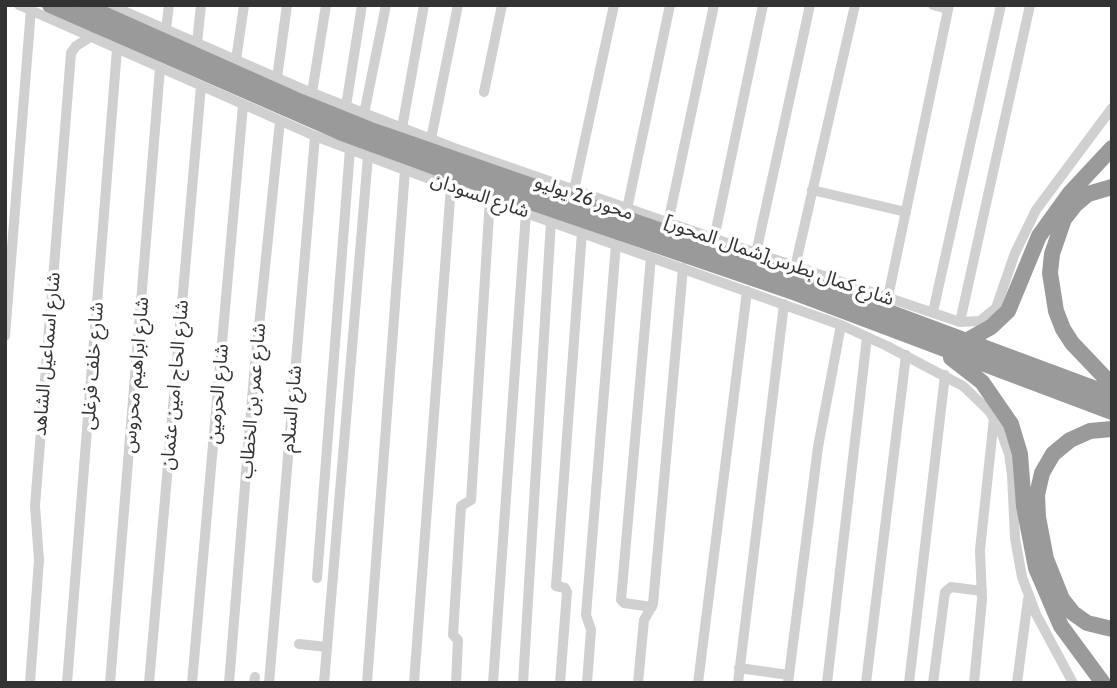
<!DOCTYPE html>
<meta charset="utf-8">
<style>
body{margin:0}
#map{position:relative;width:1117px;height:688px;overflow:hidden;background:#fff;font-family:Cabin,sans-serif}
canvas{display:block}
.frame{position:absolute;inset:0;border:7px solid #333;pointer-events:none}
</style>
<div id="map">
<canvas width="1117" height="688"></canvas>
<div class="frame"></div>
</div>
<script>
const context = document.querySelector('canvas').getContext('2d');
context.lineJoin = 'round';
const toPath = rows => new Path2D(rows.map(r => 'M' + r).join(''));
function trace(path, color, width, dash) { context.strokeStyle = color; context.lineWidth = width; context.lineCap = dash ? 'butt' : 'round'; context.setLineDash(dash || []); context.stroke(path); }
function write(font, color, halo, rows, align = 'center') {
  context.font = font + ' Cabin,"Noto Sans Arabic",sans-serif'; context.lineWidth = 7; context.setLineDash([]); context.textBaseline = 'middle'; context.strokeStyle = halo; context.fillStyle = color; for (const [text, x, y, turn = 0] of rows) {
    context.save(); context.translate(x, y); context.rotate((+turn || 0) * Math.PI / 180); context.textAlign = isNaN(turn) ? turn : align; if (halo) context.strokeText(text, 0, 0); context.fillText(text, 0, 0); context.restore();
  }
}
trace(toPath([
 [19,5,315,136,405,170,841,325,887,346,963,386,990,412,1002,434,1009,454,1012,475,1015,538,1022,577,1036,614,1073,683],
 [110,5,312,93,454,148,756,253,960,322,980,321,996,308,1015,253,1036,210,1112,108],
 [933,5,948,9],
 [166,29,169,5],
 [197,43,201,5],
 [236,60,244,5],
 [277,78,287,5],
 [484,92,502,5],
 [312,93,326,5],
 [346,106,362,5],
 [364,114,386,5],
 [402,128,424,5],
 [431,139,458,5],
 [574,190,614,5],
 [812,190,906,212],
 [627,209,670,5],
 [668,223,714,5],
 [714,239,763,5],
 [756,253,810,5],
 [651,257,621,600,624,603,652,607],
 [795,267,855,5],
 [888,297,949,5],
 [933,312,1001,5],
 [960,322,1030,5],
 [5,336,31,9],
 [317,578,350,149],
 [299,644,327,647],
 [739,668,789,675],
 [30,683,39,560,35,506,71,53,76,46,92,36],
 [67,683,117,49],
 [110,683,160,68],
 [149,683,201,86],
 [192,683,243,105],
 [229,683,254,375,280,121],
 [254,683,255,677],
 [269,683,315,136],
 [324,683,368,156],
 [367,683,405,170],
 [414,683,451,186],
 [456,683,458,640,453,635,461,506,471,500,490,199],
 [493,683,526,212],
 [523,683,551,221],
 [560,683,567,592,565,588,556,586,582,232],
 [587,683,591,630,586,615,616,244],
 [638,683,644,620,653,604,683,268],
 [698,683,747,291],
 [738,683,784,304],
 [788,683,818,447,841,325],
 [827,683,867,337],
 [866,683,906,355],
 [909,683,945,375],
 [933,683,945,592,951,587,982,591],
 [974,683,982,600,980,550,994,418],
 [1017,683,1028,599]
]), '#d0d0d0', 10);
trace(toPath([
 [50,5,342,133,522,199,796,293,1112,412],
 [83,5,301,102,371,130,800,279,1112,395],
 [1112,187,1088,194,1075,205,1064,219,1052,254,1050,273,1056,311,1063,329,1072,343,1112,385],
 [966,341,991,327,1008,311,1039,236,1070,193,1112,148],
 [951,358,982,382,1011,424,1020,454,1024,506,1036,568,1061,626,1103,683],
 [1112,429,1090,431,1070,440,1053,454,1042,473,1037,495,1038,517,1046,559,1062,599,1073,613,1087,623,1112,629]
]), '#9a9a9a', 16);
write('19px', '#333', '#fff', [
 ["شارع السودان",480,196,19],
 ["محور 26 يوليو",584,198,19],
 ["شارع كمال بطرس[شمال المحور]",779,261,19],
 ["شارع اسماعيل الشاهد",47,354,-85],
 ["شارع خلف فرغلى",93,366,-86],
 ["شارع ابراهيم محروس",136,375,-85],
 ["شارع الحاج امين عثمان",175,385,-85],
 ["شارع الحرمين",218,394,-85],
 ["شارع عمر بن الخطاب",253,401,-85],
 ["شارع السلام",292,409,-85]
]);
</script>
